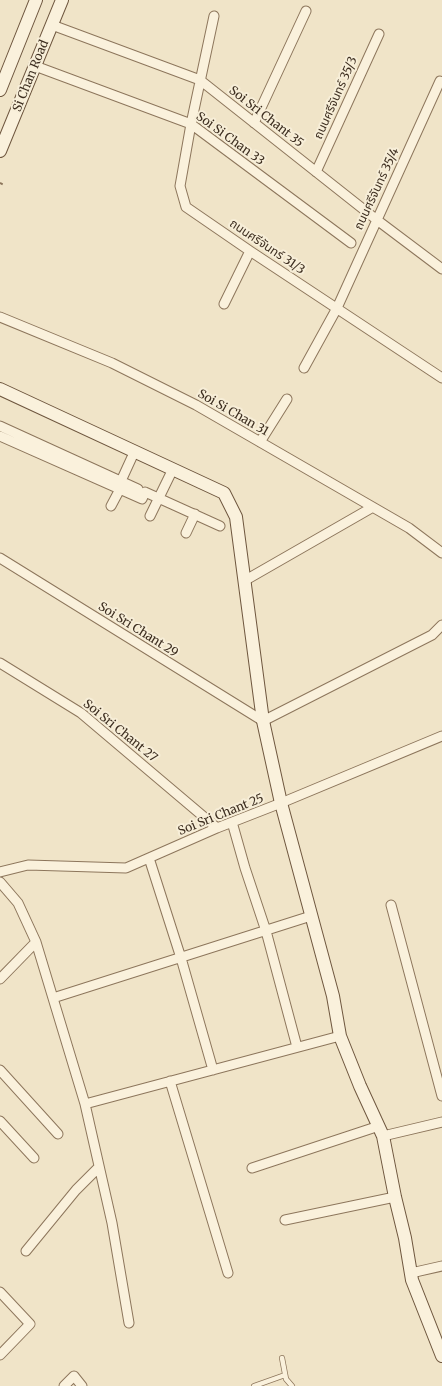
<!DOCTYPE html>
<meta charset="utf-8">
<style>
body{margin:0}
canvas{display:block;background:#f0e4c8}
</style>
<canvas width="442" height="1386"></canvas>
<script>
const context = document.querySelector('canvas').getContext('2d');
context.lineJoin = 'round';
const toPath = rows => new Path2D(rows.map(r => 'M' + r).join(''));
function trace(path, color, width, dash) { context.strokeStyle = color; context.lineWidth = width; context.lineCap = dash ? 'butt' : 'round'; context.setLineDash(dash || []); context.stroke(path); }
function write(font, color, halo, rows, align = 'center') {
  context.font = font + ' Merriweather,"Noto Sans Thai",serif'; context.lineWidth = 4; context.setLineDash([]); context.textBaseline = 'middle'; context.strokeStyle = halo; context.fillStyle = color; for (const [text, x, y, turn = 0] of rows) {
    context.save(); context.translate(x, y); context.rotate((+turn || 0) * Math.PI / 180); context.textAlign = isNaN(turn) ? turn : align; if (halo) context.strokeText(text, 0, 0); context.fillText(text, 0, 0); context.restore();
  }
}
const lane = toPath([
 [282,1358,286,1379,292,1386],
 [254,1386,285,1375]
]);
const street = toPath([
 [214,16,191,124,180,186,186,207,250,251,442,378],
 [52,25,200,80,377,220,442,269],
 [35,66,191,124,351,243],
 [254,123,306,11],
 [316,172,379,34],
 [224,304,250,251],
 [0,317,112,363,196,405,409,528,442,553],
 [304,368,337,308,440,81],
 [0,426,138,489],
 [0,436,142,499,145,492,220,526],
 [260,442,287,399],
 [121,481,132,457],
 [111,506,120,489],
 [150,516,170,475],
 [186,533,195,514],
 [0,558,263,721,432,635,442,625],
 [244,581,373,507],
 [0,663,81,713,217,828],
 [232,822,245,868,266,931,297,1047],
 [149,858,181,958,213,1070],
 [0,872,28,865,126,868,217,828,281,803,442,736],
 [0,882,18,903,36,942,85,1104,112,1223,129,1323],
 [391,905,442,1096],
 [0,979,36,942],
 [53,998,311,916],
 [0,1070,58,1134],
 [170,1081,228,1273],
 [85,1104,340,1036],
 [0,1121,34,1158],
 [383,1136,442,1122],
 [252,1168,379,1126],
 [285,1220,395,1197],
 [26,1251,76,1190,99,1167],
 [411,1273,442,1266],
 [0,1292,30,1324,0,1355],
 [64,1386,74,1376,82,1386]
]);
const secondary = toPath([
 [0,90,36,0],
 [0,151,62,0],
 [0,389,224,493,236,517,263,721,281,803,333,996,340,1036,360,1086,383,1136,395,1197,405,1238,412,1280,442,1356]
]);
trace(lane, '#8d765c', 6);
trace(street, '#8d765c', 11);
trace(secondary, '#6f573f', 14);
trace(toPath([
 [0,183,4,185]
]), '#8d765c', 2, [3, 2]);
trace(lane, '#faf1dc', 4.5);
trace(street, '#faf1dc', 9);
trace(secondary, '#faf1dc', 12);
write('12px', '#3d2e20', '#f7eed8', [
 ["Si Chan Road",31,76,-68],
 ["ถนนศรีจันทร์ 35/3",336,98,-66],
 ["Soi Sri Chant 35",266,117,38],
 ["Soi Si Chan 33",230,139,36],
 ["ถนนศรีจันทร์ 35/4",377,189,-65],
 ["ถนนศรีจันทร์ 31/3",267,247,34],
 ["Soi Si Chan 31",233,413,30],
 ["Soi Sri Chant 29",138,630,32],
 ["Soi Sri Chant 27",120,731,39],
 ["Soi Sri Chant 25",221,815,-22]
]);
</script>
